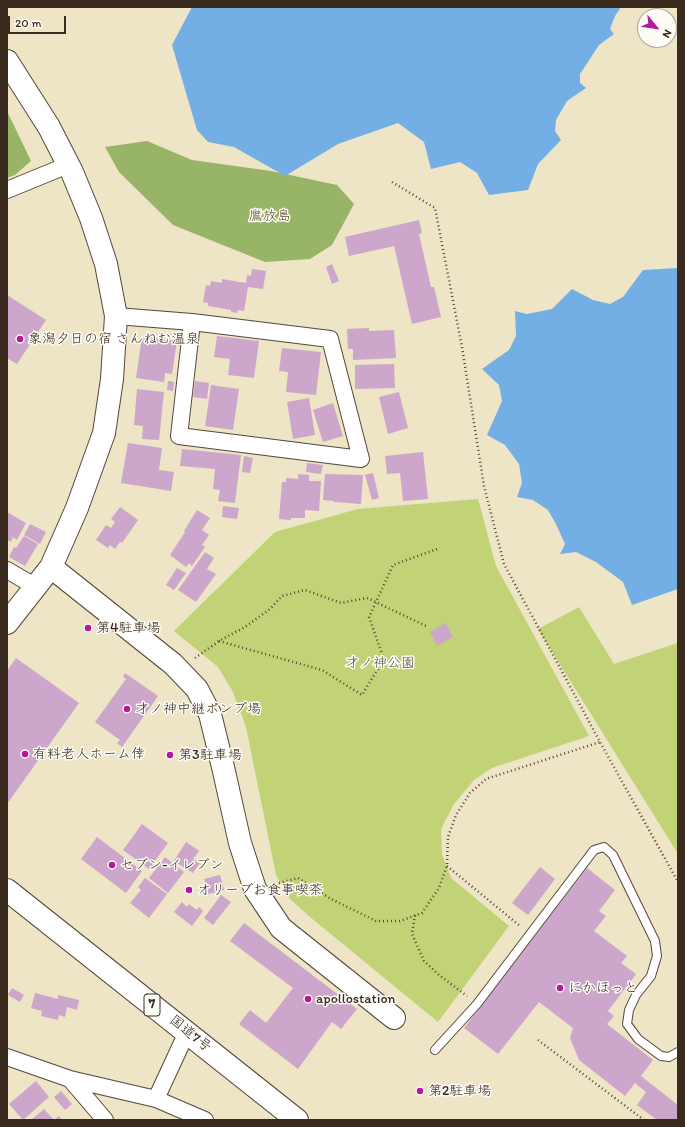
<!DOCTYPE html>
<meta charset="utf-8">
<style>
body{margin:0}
#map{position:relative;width:685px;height:1127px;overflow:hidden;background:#eee4c6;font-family:Itim,sans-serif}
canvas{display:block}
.frame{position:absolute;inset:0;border:8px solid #3b2a1e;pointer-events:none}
.north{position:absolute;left:637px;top:8px;width:40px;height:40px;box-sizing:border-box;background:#fdfcf7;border:1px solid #afa8a0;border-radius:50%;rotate:119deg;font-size:11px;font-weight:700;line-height:16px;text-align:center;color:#3b2a1e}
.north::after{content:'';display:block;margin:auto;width:14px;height:18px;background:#b5179e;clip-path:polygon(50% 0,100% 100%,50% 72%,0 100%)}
.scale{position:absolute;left:8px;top:16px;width:58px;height:18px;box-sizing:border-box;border:2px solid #3b2a1e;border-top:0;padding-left:5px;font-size:12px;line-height:14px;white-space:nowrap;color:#3b2a1e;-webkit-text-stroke:3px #fdfcf7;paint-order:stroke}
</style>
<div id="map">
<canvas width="685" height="1127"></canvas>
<div class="frame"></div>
<div class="north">N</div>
<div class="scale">20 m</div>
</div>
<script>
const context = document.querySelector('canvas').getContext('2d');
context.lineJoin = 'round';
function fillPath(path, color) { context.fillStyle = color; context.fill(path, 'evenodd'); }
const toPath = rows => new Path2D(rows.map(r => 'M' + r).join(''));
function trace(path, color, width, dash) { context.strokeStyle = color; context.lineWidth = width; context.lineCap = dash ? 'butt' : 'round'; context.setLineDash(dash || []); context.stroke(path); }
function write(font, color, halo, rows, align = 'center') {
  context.font = font + ' Itim,"Klee One",sans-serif'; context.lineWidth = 3; context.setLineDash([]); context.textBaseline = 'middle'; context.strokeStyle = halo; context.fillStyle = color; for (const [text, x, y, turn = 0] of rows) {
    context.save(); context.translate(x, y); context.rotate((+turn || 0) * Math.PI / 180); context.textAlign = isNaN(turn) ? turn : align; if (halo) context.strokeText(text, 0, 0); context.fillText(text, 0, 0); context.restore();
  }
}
fillPath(toPath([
 [478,499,496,566,589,736,492,768,474,780,454,804,441,829,442,854,451,878,509,926,438,1022,310,917,290,899,276,875,246,727,233,692,218,667,174,631,275,532,358,509],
 [579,607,614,664,678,643,678,854,538,629]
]), '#c1d376');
fillPath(toPath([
 [7,111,31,161,15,175,7,178],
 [147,141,192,160,271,171,337,185,354,204,332,245,310,259,265,262,173,225,119,172,105,147]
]), '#98b567');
fillPath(toPath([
 [192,7,621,7,615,16,610,29,614,34,599,45,580,74,580,83,586,88,567,101,556,120,555,131,561,140,538,164,528,190,489,195,477,173,460,162,431,169,424,142,398,123,338,144,285,176,234,147,208,142,197,130,172,45],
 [678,268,678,589,632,605,623,582,596,562,576,552,560,554,565,544,556,524,548,510,533,500,517,497,522,483,519,464,505,445,487,435,502,401,499,385,482,369,509,350,516,336,515,311,527,314,552,309,572,289,593,300,610,304,623,297,643,270]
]), '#73aee4');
fillPath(toPath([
 [419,220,422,233,419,234,431,287,434,287,441,317,412,324,394,246,349,256,345,237],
 [332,264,339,281,332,284,326,267],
 [252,269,266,271,263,289,248,287,244,311,238,310,237,313,231,312,231,310,208,306,208,303,203,302,206,285,210,286,211,281,222,283,222,279,246,283,247,275,251,276],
 [7,295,46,320,17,364,7,358],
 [369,328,369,331,394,330,396,358,353,360,353,349,348,349,347,329],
 [217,336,259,341,254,378,228,375,230,359,214,357],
 [142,337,177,341,172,374,165,373,164,382,136,378],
 [282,348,321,352,316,395,286,392,288,372,279,371],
 [394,364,395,388,355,389,355,365],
 [168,381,174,382,173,391,167,390],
 [195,381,209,383,207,399,193,397],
 [211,385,239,389,233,430,205,426],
 [137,389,164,392,159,440,142,439,143,426,134,425],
 [399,392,408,428,388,434,379,397],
 [309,398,315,435,293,439,287,402],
 [333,403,343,436,323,442,313,410],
 [128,443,162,448,159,470,174,472,171,491,121,483],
 [182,449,241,455,235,503,218,501,220,490,213,489,215,469,180,466],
 [423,452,428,499,403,501,400,473,387,474,385,456],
 [244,456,253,458,250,473,242,472],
 [307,463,323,465,321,474,306,472],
 [373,473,379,498,372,500,365,475],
 [298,474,309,475,309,481,321,481,319,511,305,510,305,518,291,518,291,520,279,519,282,482,286,482,286,478,298,479],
 [325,474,363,475,361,504,334,502,334,501,323,500],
 [223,506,239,508,237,519,222,517],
 [120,507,138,520,122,543,120,542,115,549,110,545,108,548,96,540,106,525,111,528,115,522,111,519],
 [197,510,210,518,202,530,209,535,202,545,205,547,192,566,189,563,186,567,170,555,185,532,184,531],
 [7,512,26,523,17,540,13,537,11,542,7,540],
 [30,524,46,532,40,544,24,535],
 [24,536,38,544,25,566,9,557,14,547,16,548],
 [205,552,214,558,207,569,216,574,196,602,178,590],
 [177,568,186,573,174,590,166,585],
 [446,623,453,637,437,646,430,632],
 [16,658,79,703,7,804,7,671],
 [125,673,158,696,122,747,117,743,120,740,95,722,126,679,123,677],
 [142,824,168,843,149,869,123,850],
 [97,837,142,871,126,893,81,859],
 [186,842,199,851,193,859,200,863,193,873,174,861],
 [165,857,184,872,168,893,149,878],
 [540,867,555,879,528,915,512,903],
 [587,868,615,890,599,911,606,916,594,931,627,956,621,963,636,974,608,1011,614,1016,607,1024,653,1060,641,1076,678,1105,678,1120,657,1120,637,1105,646,1092,635,1083,625,1096,579,1060,570,1038,573,1028,539,1002,498,1054,464,1028],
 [220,875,224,890,208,894,204,879],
 [145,878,167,894,149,918,130,903,141,890,138,887],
 [221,895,231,902,213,925,204,918],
 [182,902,187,907,189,904,197,910,199,907,203,911,192,926,174,912],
 [244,923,357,1009,341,1029,332,1022,298,1069,239,1024,250,1010,266,1023,293,988,230,941],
 [12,988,24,995,20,1002,8,995],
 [35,993,58,999,58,995,79,1000,77,1010,67,1007,65,1017,59,1015,58,1020,41,1016,42,1011,31,1008],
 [36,1081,49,1097,23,1120,9,1104],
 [61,1091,72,1104,65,1110,54,1097],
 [44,1109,54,1120,59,1116,62,1120,31,1120]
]), '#cca6cb');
const lane = toPath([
 [435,1050,477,1004,594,850,604,847,613,855,655,941,657,956,651,976,636,995,629,1010,627,1024,638,1039,661,1056,669,1057,678,1052]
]);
const street = toPath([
 [7,190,68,165],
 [116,316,192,322,330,339,361,459,179,436,192,322],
 [7,570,36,587],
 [7,1057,70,1079,156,1099,205,1120],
 [70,1079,105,1120],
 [156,1099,187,1032]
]);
const secondary = toPath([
 [7,61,49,127,72,172,91,218,106,264,116,316,112,379,104,433,77,508,51,567,7,623],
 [51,567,173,664,197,689,210,714,223,767,240,843,255,889,281,928,394,1018]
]);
const highway = toPath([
 [7,890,297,1120]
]);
trace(lane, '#564637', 10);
trace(street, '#564637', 18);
trace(secondary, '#564637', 24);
trace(highway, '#564637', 24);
trace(toPath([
 [392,182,435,208,462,347,484,486,504,564,600,742,678,882],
 [219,641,322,670,362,695,384,659,369,617,393,565,437,549],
 [195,658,219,641,245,627,270,609,282,596,305,590,341,603,367,598,426,626],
 [447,866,520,926],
 [275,884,298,878,331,899,376,921,400,921,422,913,439,888,447,866,448,837,456,815,470,793,486,779,600,742],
 [415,915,412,934,424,961,439,975,467,996],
 [538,1040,644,1120]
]), '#564637', 2.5, [1, 3]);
trace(lane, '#fff', 8);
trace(street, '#fff', 16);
trace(secondary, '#fff', 22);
trace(highway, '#fff', 22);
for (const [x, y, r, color] of [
 [20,339,4,"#b5179e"],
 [88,628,4,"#b5179e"],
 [127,709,4,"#b5179e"],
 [25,754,4,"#b5179e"],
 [170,755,4,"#b5179e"],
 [112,865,4,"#b5179e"],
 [189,890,4,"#b5179e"],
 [560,988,4,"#b5179e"],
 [308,999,4,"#b5179e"],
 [420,1091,4,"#b5179e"]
]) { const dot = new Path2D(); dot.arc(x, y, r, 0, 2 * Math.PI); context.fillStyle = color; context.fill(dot); trace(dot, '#fdfcf7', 1.5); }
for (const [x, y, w] of [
 [152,1005,16]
]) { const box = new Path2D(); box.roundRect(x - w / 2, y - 11, w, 22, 3); context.fillStyle = '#fdfcf7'; context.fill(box); trace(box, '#3b2a1e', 1); }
write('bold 13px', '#3b2a1e', null, [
 ["7",152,1005]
]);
write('14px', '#5c5434', '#fdfcf7', [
 ["鷹放島",270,216],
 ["才ノ神公園",380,663]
]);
write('14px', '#3b2a1e', '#fdfcf7', [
 ["象潟夕日の宿 さんねむ温泉",28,339],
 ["第4駐車場",96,628],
 ["才ノ神中継ポンプ場",135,709],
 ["有料老人ホーム倖",33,754],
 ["第3駐車場",178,755],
 ["セブン-イレブン",120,865],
 ["オリーブお食事喫茶",197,890],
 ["にかほっと",568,988],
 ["apollostation",316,999],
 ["第2駐車場",428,1091]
], 'left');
write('14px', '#3b2a1e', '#fdfcf7', [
 ["国道7号",190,1034,39]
]);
</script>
